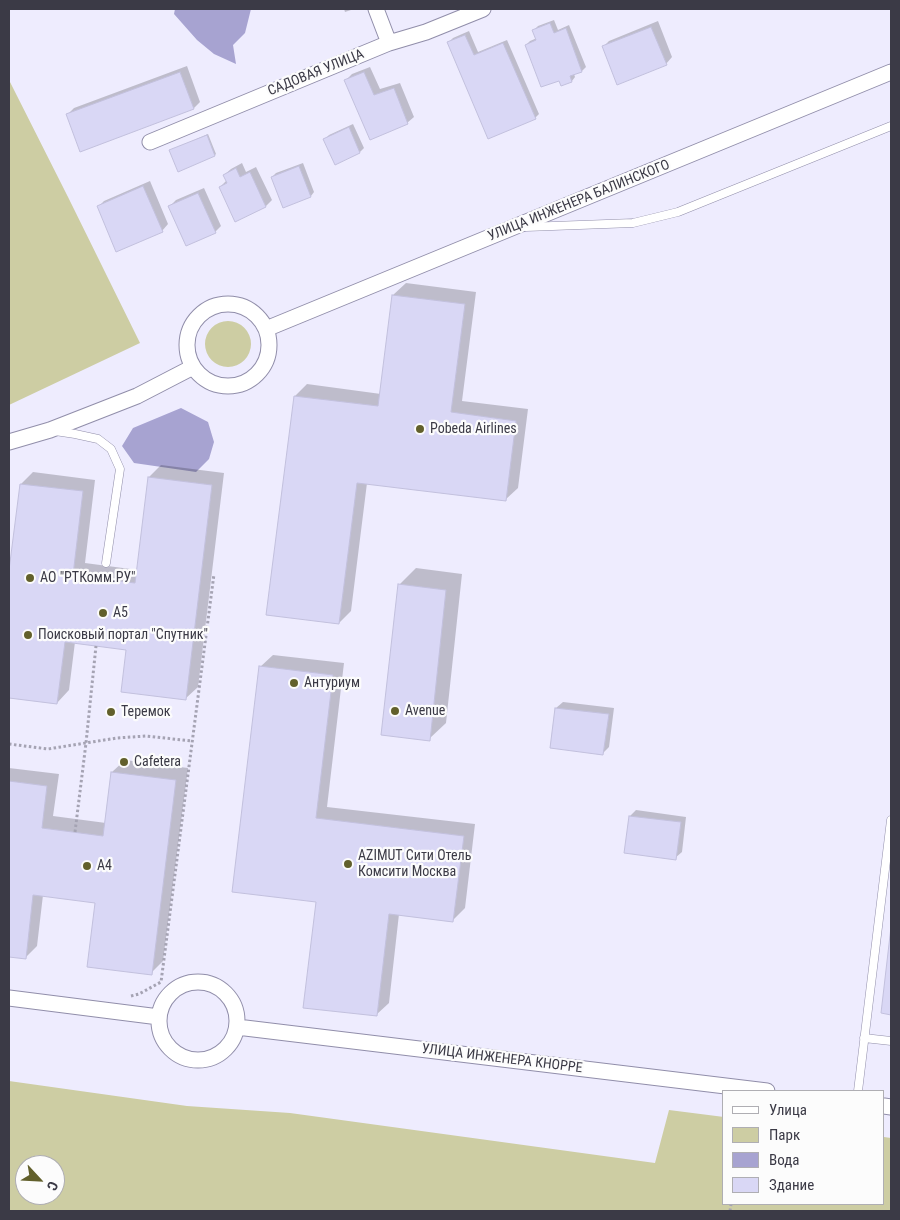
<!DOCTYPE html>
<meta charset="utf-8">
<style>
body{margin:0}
#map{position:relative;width:900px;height:1220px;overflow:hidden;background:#eeecfe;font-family:"Roboto Condensed",sans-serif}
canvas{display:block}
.frame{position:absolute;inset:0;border:10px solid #3b3a46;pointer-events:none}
.legend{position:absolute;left:722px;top:1090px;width:162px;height:115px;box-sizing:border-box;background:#fcfcfc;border:1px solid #afaeb3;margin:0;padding:6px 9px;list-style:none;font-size:15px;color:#3b3a46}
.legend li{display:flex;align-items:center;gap:10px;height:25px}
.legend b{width:25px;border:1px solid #afaeb3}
.north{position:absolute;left:15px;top:1155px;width:50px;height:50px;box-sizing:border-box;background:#fcfcfc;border:1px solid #afaeb3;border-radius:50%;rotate:115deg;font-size:14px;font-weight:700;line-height:20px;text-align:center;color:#3b3a46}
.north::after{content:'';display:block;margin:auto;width:18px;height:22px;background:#62602c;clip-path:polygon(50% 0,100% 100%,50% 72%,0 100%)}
</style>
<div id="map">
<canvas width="900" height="1220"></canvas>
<div class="frame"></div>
<ul class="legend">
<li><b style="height:6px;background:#fff"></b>Улица</li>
<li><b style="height:14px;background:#cdcda3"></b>Парк</li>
<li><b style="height:14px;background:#a7a3d1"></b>Вода</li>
<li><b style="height:14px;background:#d9d7f5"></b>Здание</li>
</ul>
<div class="north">С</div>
</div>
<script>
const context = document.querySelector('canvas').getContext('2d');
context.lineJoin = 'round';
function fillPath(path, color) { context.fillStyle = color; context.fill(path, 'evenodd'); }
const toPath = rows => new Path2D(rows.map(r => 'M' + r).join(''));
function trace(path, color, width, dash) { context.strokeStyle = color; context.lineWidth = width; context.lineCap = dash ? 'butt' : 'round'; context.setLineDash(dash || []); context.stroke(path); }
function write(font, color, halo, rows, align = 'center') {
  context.font = font + ' "Roboto Condensed",sans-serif'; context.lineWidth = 4.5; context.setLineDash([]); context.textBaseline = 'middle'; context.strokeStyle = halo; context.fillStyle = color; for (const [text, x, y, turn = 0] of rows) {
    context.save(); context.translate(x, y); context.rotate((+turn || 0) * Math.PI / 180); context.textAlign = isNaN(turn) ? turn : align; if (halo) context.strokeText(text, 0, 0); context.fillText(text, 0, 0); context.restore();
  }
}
fillPath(toPath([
 [9,82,10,82,68,197,140,343,9,405],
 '205 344a23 23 0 1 1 46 0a23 23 0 1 1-46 0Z',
 [9,1081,187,1106,290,1113,655,1163,669,1110,724,1117,724,1204,884,1204,884,1137,891,1138,891,1211,9,1211],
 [25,1165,55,1165,55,1195,25,1195]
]), '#cdcda3');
fillPath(toPath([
 [175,9,251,9,245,33,233,45,236,64,214,54,197,40,174,14],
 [181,408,208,422,214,442,209,459,196,472,134,463,122,446,133,428]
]), '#a7a3d1');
fillPath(toPath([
 [344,9,354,9,345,12],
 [554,20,558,30,569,25,586,67,582,71,574,74,575,77,572,81,562,85,559,79,526,45,530,41,537,38,534,30,538,26],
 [658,21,672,57,666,64,603,47,609,41],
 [469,31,478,52,507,40,539,114,535,118,449,42,453,38],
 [187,66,200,102,194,108,81,150,68,114,74,108],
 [370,67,380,89,400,83,414,117,407,123,346,80,352,74],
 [353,124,364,148,360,152,336,163,325,139,329,135],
 [208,134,216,154,215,155,171,150],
 [242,163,246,172,256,167,272,200,266,206,236,220,220,187,227,180,224,175,231,169],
 [303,163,314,192,311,196,284,206,272,177,276,173],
 [150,181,168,224,162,231,98,207,104,201],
 [204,188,221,226,215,232,170,206,176,200],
 [406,283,476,292,462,401,528,409,518,488,505,500,367,483,351,611,339,623,295,396,307,384,381,394,393,295],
 [161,465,224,473,198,687,185,699,128,649,75,642,69,690,57,703,9,697,9,557,12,558,21,484,33,472,95,480,85,563,138,570,149,477],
 [416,568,462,574,446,723,429,739,399,585],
 [273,655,344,663,327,807,475,824,465,908,453,920,399,914,389,1003,376,1015,318,901,260,667],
 [563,702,614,708,609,747,603,753,556,708],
 [125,760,188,768,163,961,151,973,96,902,43,895,37,946,25,958,9,956,9,768,59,774,53,816,106,823,112,772],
 [636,810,686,817,682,852,675,858,630,816],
 [891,939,891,1013,882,1012]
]), '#0003');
const building = toPath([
 [550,23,554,33,566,28,582,72,570,76,572,82,561,86,559,81,541,87,525,45,536,40,532,30,550,23],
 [651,27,667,65,617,85,602,46,651,27],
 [465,35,474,55,503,43,536,119,488,139,447,42,465,35],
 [180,72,194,109,80,152,66,114,180,72],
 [364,72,374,95,394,88,408,124,370,140,344,80,364,72],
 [349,127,360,153,335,165,323,139,349,127],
 [207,135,215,156,178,172,169,150,207,135],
 [299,166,311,197,283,208,271,177,299,166],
 [236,168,240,177,250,172,266,207,235,222,219,187,227,183,223,175,236,168],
 [143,186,163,232,116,252,97,206,143,186],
 [198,193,216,233,186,246,168,206,198,193],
 [392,295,465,304,451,412,516,421,506,501,357,483,339,624,266,615,294,396,378,406,392,295],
 [148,477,212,485,186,700,121,692,126,650,65,642,57,704,9,698,9,570,20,484,83,491,73,575,135,583,148,477],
 [398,584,446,590,430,741,381,735,398,584],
 [259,666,333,675,316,818,464,836,453,922,389,914,377,1016,303,1008,316,902,232,892,259,666],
 [555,708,609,714,603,755,550,748,555,708],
 [111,772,176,780,152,975,87,967,95,903,33,895,26,959,9,957,9,781,47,786,42,828,103,836,111,772],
 [629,816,681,822,676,860,624,853,629,816],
 [891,927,891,1015,881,1013,891,927]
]);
fillPath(building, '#d9d7f5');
trace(building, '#c2c0dd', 1);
const service = toPath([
 [526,227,633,223,678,212,891,126],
 [55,431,75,434,98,439,111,449,120,469,106,563],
 [864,1038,891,1041],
 [858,1091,891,820]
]);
const minor = toPath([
 [376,9,389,43],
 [150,142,389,43,426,32,483,9],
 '187 345a41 41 0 1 1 82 0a41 41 0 1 1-82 0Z',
 [266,329,891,72],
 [9,442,50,430,137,396,193,367],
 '159 1021a39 39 0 1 1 78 0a39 39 0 1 1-78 0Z',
 [9,998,159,1017],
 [237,1027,767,1091],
 [884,1106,891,1107]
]);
trace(service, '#918eaa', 9);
trace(minor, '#918eaa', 17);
trace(toPath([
 [9,744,48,749,117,738,146,736,192,741],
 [75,832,86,743,96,646],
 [131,996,139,994,161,982,214,574],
 [730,1211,731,1204]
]), '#a5a3b3', 3, [2.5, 2.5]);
trace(service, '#fff', 8);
trace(minor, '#fff', 15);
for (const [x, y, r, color] of [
 [420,429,5,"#62602c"],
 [30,578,5,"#62602c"],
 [103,613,5,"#62602c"],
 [28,635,5,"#62602c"],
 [294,683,5,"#62602c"],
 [395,711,5,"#62602c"],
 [111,712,5,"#62602c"],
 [124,762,5,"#62602c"],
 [348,864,5,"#62602c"],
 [87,866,5,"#62602c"]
]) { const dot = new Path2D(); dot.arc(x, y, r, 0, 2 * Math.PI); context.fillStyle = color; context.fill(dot); trace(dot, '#fcfcfc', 2); }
write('14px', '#3b3a46', '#fcfcfc', [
 ["САДОВАЯ УЛИЦА",316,73,-22],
 ["УЛИЦА ИНЖЕНЕРА БАЛИНСКОГО",579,201,-22],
 ["УЛИЦА ИНЖЕНЕРА КНОРРЕ",502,1059,7]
]);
write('14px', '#3b3a46', '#fcfcfc', [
 ["Pobeda Airlines",430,429],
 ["АО \"РТКомм.РУ\"",40,578],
 ["А5",113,613],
 ["Поисковый портал \"Спутник\"",38,635],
 ["Антуриум",304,683],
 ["Avenue",405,711],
 ["Теремок",121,712],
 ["Cafetera",134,762],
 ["AZIMUT Сити Отель",358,856],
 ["Комсити Москва",358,872],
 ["А4",97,866]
], 'left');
</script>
